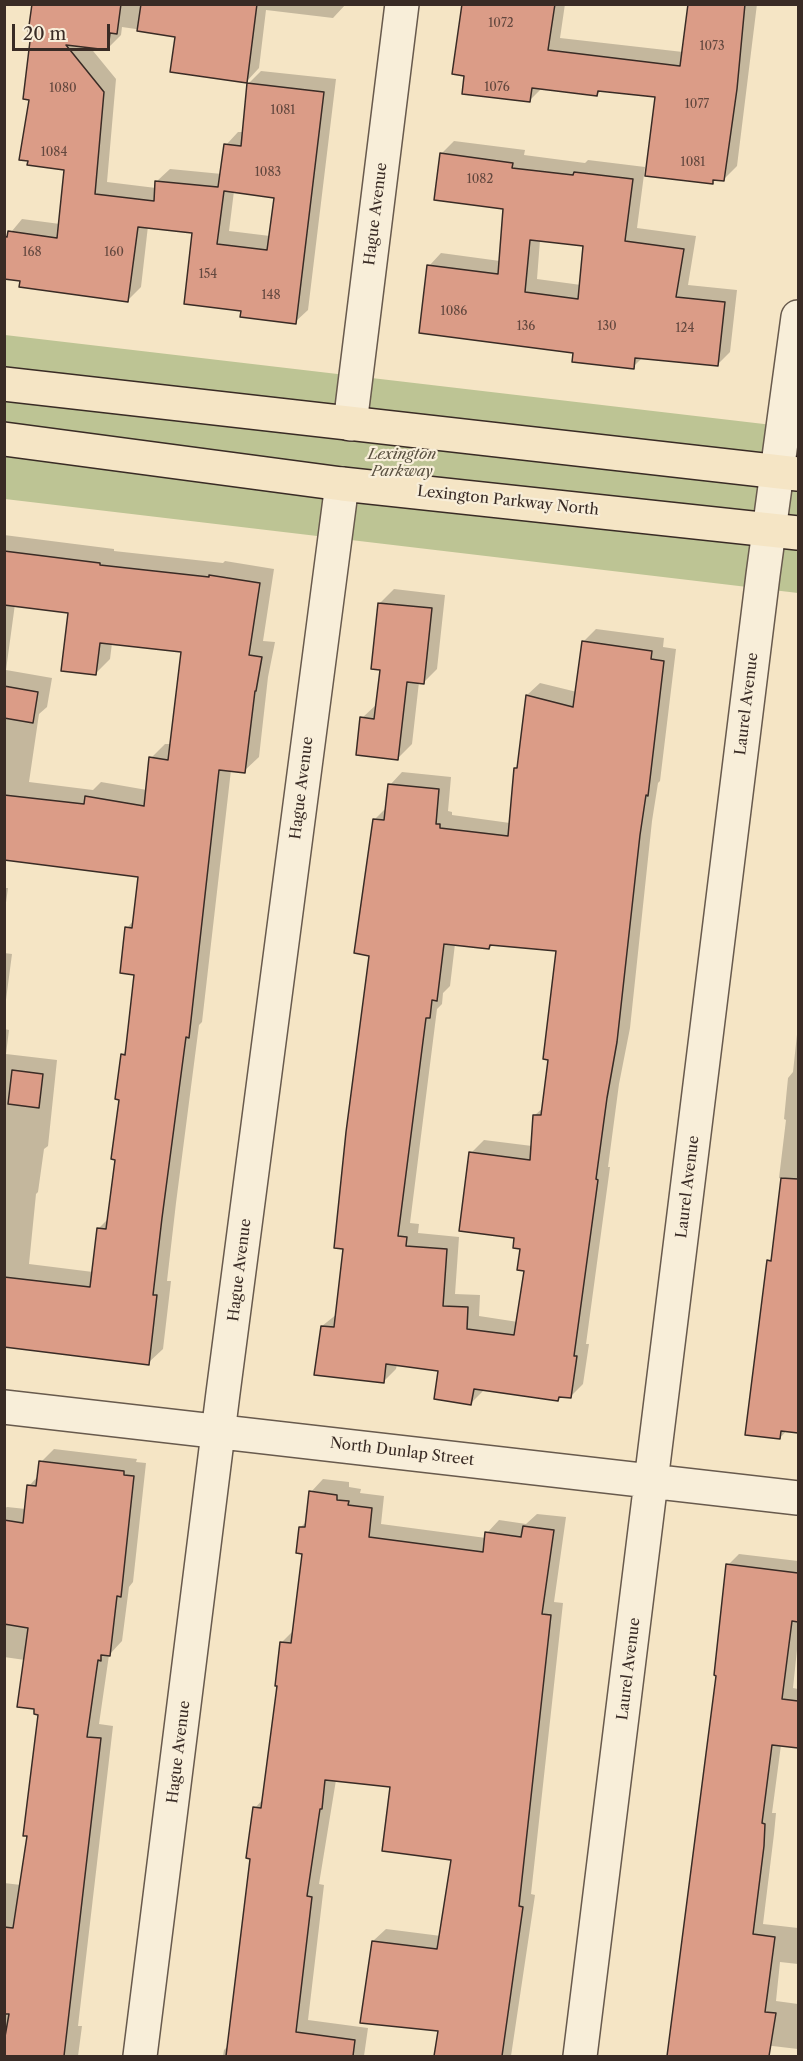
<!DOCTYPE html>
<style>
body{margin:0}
#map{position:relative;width:803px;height:2061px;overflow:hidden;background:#f5e5c5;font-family:"Libre Caslon Text",serif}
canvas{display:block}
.frame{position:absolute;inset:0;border:6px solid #392b25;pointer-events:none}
.scale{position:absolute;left:12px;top:24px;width:98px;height:27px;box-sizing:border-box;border:3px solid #392b25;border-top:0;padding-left:8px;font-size:18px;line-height:21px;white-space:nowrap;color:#392b25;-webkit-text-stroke:4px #f8eed9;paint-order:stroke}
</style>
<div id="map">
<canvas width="803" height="2061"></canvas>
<div class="frame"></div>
<div class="scale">20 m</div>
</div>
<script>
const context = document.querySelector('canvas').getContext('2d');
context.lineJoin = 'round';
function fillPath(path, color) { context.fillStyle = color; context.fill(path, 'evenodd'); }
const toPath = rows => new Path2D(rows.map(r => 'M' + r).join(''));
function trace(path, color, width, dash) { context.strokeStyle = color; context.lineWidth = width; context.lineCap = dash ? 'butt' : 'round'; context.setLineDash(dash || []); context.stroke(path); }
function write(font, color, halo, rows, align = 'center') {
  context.font = font + ' "Libre Caslon Text",serif'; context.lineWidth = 4.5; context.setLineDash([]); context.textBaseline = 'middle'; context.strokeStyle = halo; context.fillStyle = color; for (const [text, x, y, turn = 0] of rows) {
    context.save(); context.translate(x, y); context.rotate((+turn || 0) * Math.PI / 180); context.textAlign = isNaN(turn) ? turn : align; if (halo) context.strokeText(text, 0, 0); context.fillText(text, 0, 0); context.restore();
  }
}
fillPath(toPath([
 [5,335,798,428,798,593,5,499]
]), '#bdc494');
fillPath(toPath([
 [33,4,346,4,333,18,266,10,259,68,247,81,177,35,122,27,121,35,108,48,89,46,116,79,107,182,156,188,157,181,170,169,222,174,226,145,238,132,244,132,248,84,261,71,336,79,308,310,295,322,243,310,194,231,148,226,141,287,128,300,7,237,22,219,60,224,65,169,30,99],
 [234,191,276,197,270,236,229,231],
 [464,4,565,4,560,38,683,52,689,4,757,4,737,166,724,179,716,179,712,182,657,95,602,90,596,95,542,88,530,100,465,74],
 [454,141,525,150,524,155,585,163,588,160,645,167,637,228,696,236,688,285,737,290,730,352,717,365,643,357,633,367,574,352,429,266,441,253,500,261,505,208,441,154],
 [540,240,585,245,581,285,537,279],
 [4,535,114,549,114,551,223,563,225,561,274,569,263,641,275,642,268,677,259,757,244,771,231,770,202,1022,199,1025,176,1203,167,1281,171,1281,163,1349,148,1363,9,1346,4,1348,4,1029,9,1030,6,1054,57,1060,48,1146,44,1149,38,1192,36,1194,29,1264,93,1272,99,1228,109,1218,117,1158,122,1055,127,1050,135,973,127,928,134,920,140,875,4,859],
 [15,604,70,611,96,673,110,659,112,643,183,651,171,744,165,744,151,758,147,790,101,782,93,790,29,782,39,714,47,707,52,678,6,670],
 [394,589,445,595,437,669,423,683,419,682,412,744,398,758,362,718,377,704,382,668,380,603],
 [596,629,664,638,663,647,676,649,660,781,658,783,652,821,630,1028,619,1084,608,1167,610,1167,586,1344,589,1344,583,1384,570,1397,562,1395,557,1400,484,1390,471,1403,440,1370,397,1364,396,1369,383,1382,322,1326,337,1314,371,955,374,820,387,807,390,785,402,772,451,777,448,811,452,812,452,815,510,823,516,769,518,766,527,695,540,683,577,692,583,642],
 [455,944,489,948,493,944,558,950,549,1058,544,1107,535,1115,532,1146,484,1140,471,1153,522,1247,525,1270,518,1322,479,1316,480,1295,455,1294,459,1237,418,1233,419,1224,410,1223,437,1009,442,1004,443,993,450,986],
 [4,888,8,888,4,917],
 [4,953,12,954,4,1015],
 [798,1025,798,1432,787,1430,780,1438,769,1261,773,1257,783,1179,779,1178,786,1120,784,1119,788,1078,793,1072],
 [54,1449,137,1459,136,1462,146,1463,133,1582,129,1587,122,1641,109,1655,99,1724,113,1726,78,2026,82,2026,78,2056,4,2056,4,1883,21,1885,28,1835,40,1714,25,1660,4,1657,4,1509,7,1507,26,1509,29,1486,39,1475,41,1462],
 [323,1479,349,1482,349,1487,361,1489,360,1493,384,1496,381,1524,486,1538,487,1533,499,1520,526,1524,537,1514,566,1517,554,1602,563,1603,531,1894,535,1895,511,2056,436,2056,440,2030,373,1941,386,1929,441,1936,453,1859,391,1786,336,1780,319,1884,324,1885,308,2020,368,2028,364,2056,223,2056,224,2050,229,2045,251,1857,255,1808,264,1798,279,1685,281,1643,294,1630,303,1552,301,1527,307,1521,311,1492],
 [739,1554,798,1561,798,1640,793,1688,798,1689,798,1747,781,1745,772,1813,776,1813,774,1834,763,1924,798,1928,798,1964,780,1962,776,2001,798,2004,798,2056,797,2056,798,2049,747,2043,745,2056,668,2056,709,1753,728,1565]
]), '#0003');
const building = toPath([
 [32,4,121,4,117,34,110,33,108,50,66,45,104,92,95,194,154,201,155,181,218,187,224,144,241,146,247,83,324,92,296,324,240,317,241,311,184,304,192,233,138,227,128,302,19,287,20,281,4,279,4,236,7,237,8,231,57,238,64,170,27,165,28,161,19,160,29,100,23,99,30,41,27,40,32,4],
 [224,191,274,198,267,250,217,244,224,191],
 [141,4,257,4,247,83,170,72,175,37,137,31,141,4],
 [462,4,555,4,548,50,680,66,688,4,745,4,737,89,724,181,713,180,713,184,645,176,655,97,598,91,597,96,532,88,530,102,462,94,464,76,452,74,462,4],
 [440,153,513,163,512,168,573,175,574,172,633,179,625,241,684,249,676,297,725,302,718,366,635,358,634,369,572,362,573,353,419,333,427,265,498,274,503,209,434,200,440,153],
 [530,240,583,246,578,299,525,292,530,240],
 [4,551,100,563,100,565,209,577,209,575,260,583,249,655,262,657,256,691,255,691,245,773,219,770,189,1038,186,1037,162,1218,153,1295,157,1295,149,1365,4,1347,4,1277,90,1287,97,1228,106,1229,115,1160,111,1159,119,1100,115,1099,121,1054,125,1055,134,975,120,973,125,927,132,928,138,877,4,860,4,795,84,804,85,796,144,806,149,757,168,760,181,652,100,643,96,675,61,671,68,613,4,605,4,551],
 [378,603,432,608,424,684,407,682,398,760,356,755,360,717,374,719,380,670,371,669,378,603],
 [582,641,652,651,651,659,664,661,648,796,646,795,640,835,617,1042,607,1098,596,1179,598,1180,574,1356,577,1356,571,1398,559,1397,558,1401,474,1389,471,1405,434,1399,438,1371,386,1364,384,1383,314,1375,321,1326,334,1327,343,1249,334,1248,346,1132,369,956,354,953,373,819,384,820,388,784,439,789,436,824,440,824,440,828,508,836,514,768,517,768,526,695,573,707,582,641],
 [444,944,489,949,490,945,556,951,543,1059,548,1060,541,1115,533,1115,530,1160,469,1152,459,1231,514,1238,513,1248,520,1249,517,1270,524,1271,514,1335,467,1329,468,1307,443,1306,447,1249,406,1246,407,1237,398,1236,426,1018,430,1018,432,1000,437,1001,444,944],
 [4,686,38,692,33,723,4,718,4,686],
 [12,1070,43,1074,39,1108,8,1104,12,1070],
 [781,1178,798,1179,798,1433,781,1431,780,1439,745,1435,767,1260,771,1261,781,1178],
 [39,1461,124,1471,124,1475,134,1476,121,1597,117,1596,110,1656,101,1655,101,1661,98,1660,87,1737,101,1738,64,2056,4,2056,4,2042,9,2014,4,2014,4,1927,13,1928,27,1836,23,1836,38,1715,34,1714,34,1709,17,1707,28,1628,4,1624,4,1520,23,1523,27,1485,36,1486,39,1461],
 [309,1491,337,1495,337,1500,349,1501,348,1505,372,1508,369,1537,483,1552,485,1532,521,1537,523,1526,554,1530,542,1614,551,1615,519,1906,523,1907,502,2056,434,2056,438,2031,360,2023,372,1941,437,1949,451,1860,382,1851,390,1787,325,1780,322,1809,320,1809,307,1896,312,1897,296,2032,355,2040,353,2056,226,2056,250,1859,246,1858,253,1807,261,1808,277,1686,275,1686,280,1642,291,1643,302,1554,296,1553,299,1527,305,1527,309,1491],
 [726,1564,798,1573,798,1622,792,1621,782,1699,798,1701,798,1748,772,1745,762,1823,765,1824,764,1846,753,1934,775,1937,765,2012,776,2013,769,2056,667,2056,716,1676,714,1675,726,1564]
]);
fillPath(building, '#db9c87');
trace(building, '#392b25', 1.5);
const minor = toPath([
 [350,424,402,4],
 [4,1407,798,1498],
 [140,2056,223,1393,342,484],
 [580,2056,763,575,798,317]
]);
const major = toPath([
 [4,384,798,474],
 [4,439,342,484,798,533]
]);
trace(minor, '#685a4d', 36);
trace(major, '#392b25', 36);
trace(minor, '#f8eed9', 33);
trace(major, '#f5e5c5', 33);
write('12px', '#62473e', null, [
 ["1072",501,24],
 ["1073",712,47],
 ["1076",497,88],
 ["1080",63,89],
 ["1077",697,105],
 ["1081",283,111],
 ["1084",54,153],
 ["1081",693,163],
 ["1083",268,173],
 ["1082",480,180],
 ["168",32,253],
 ["160",114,253],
 ["154",208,275],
 ["148",271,296],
 ["1086",454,312],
 ["136",526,327],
 ["130",607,327],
 ["124",685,329]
]);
write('15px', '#392b25', '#f8eed9', [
 ["Hague Avenue",376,214,-83],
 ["Lexington Parkway North",508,501,6],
 ["Laurel Avenue",747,704,-83],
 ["Hague Avenue",302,788,-83],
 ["Laurel Avenue",688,1187,-83],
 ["Hague Avenue",240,1270,-83],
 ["North Dunlap Street",402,1452,7],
 ["Laurel Avenue",629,1669,-83],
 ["Hague Avenue",179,1752,-83]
]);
write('italic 15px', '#5a5141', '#f8eed9', [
 ["Lexington",402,455],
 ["Parkway",402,472]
]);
</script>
